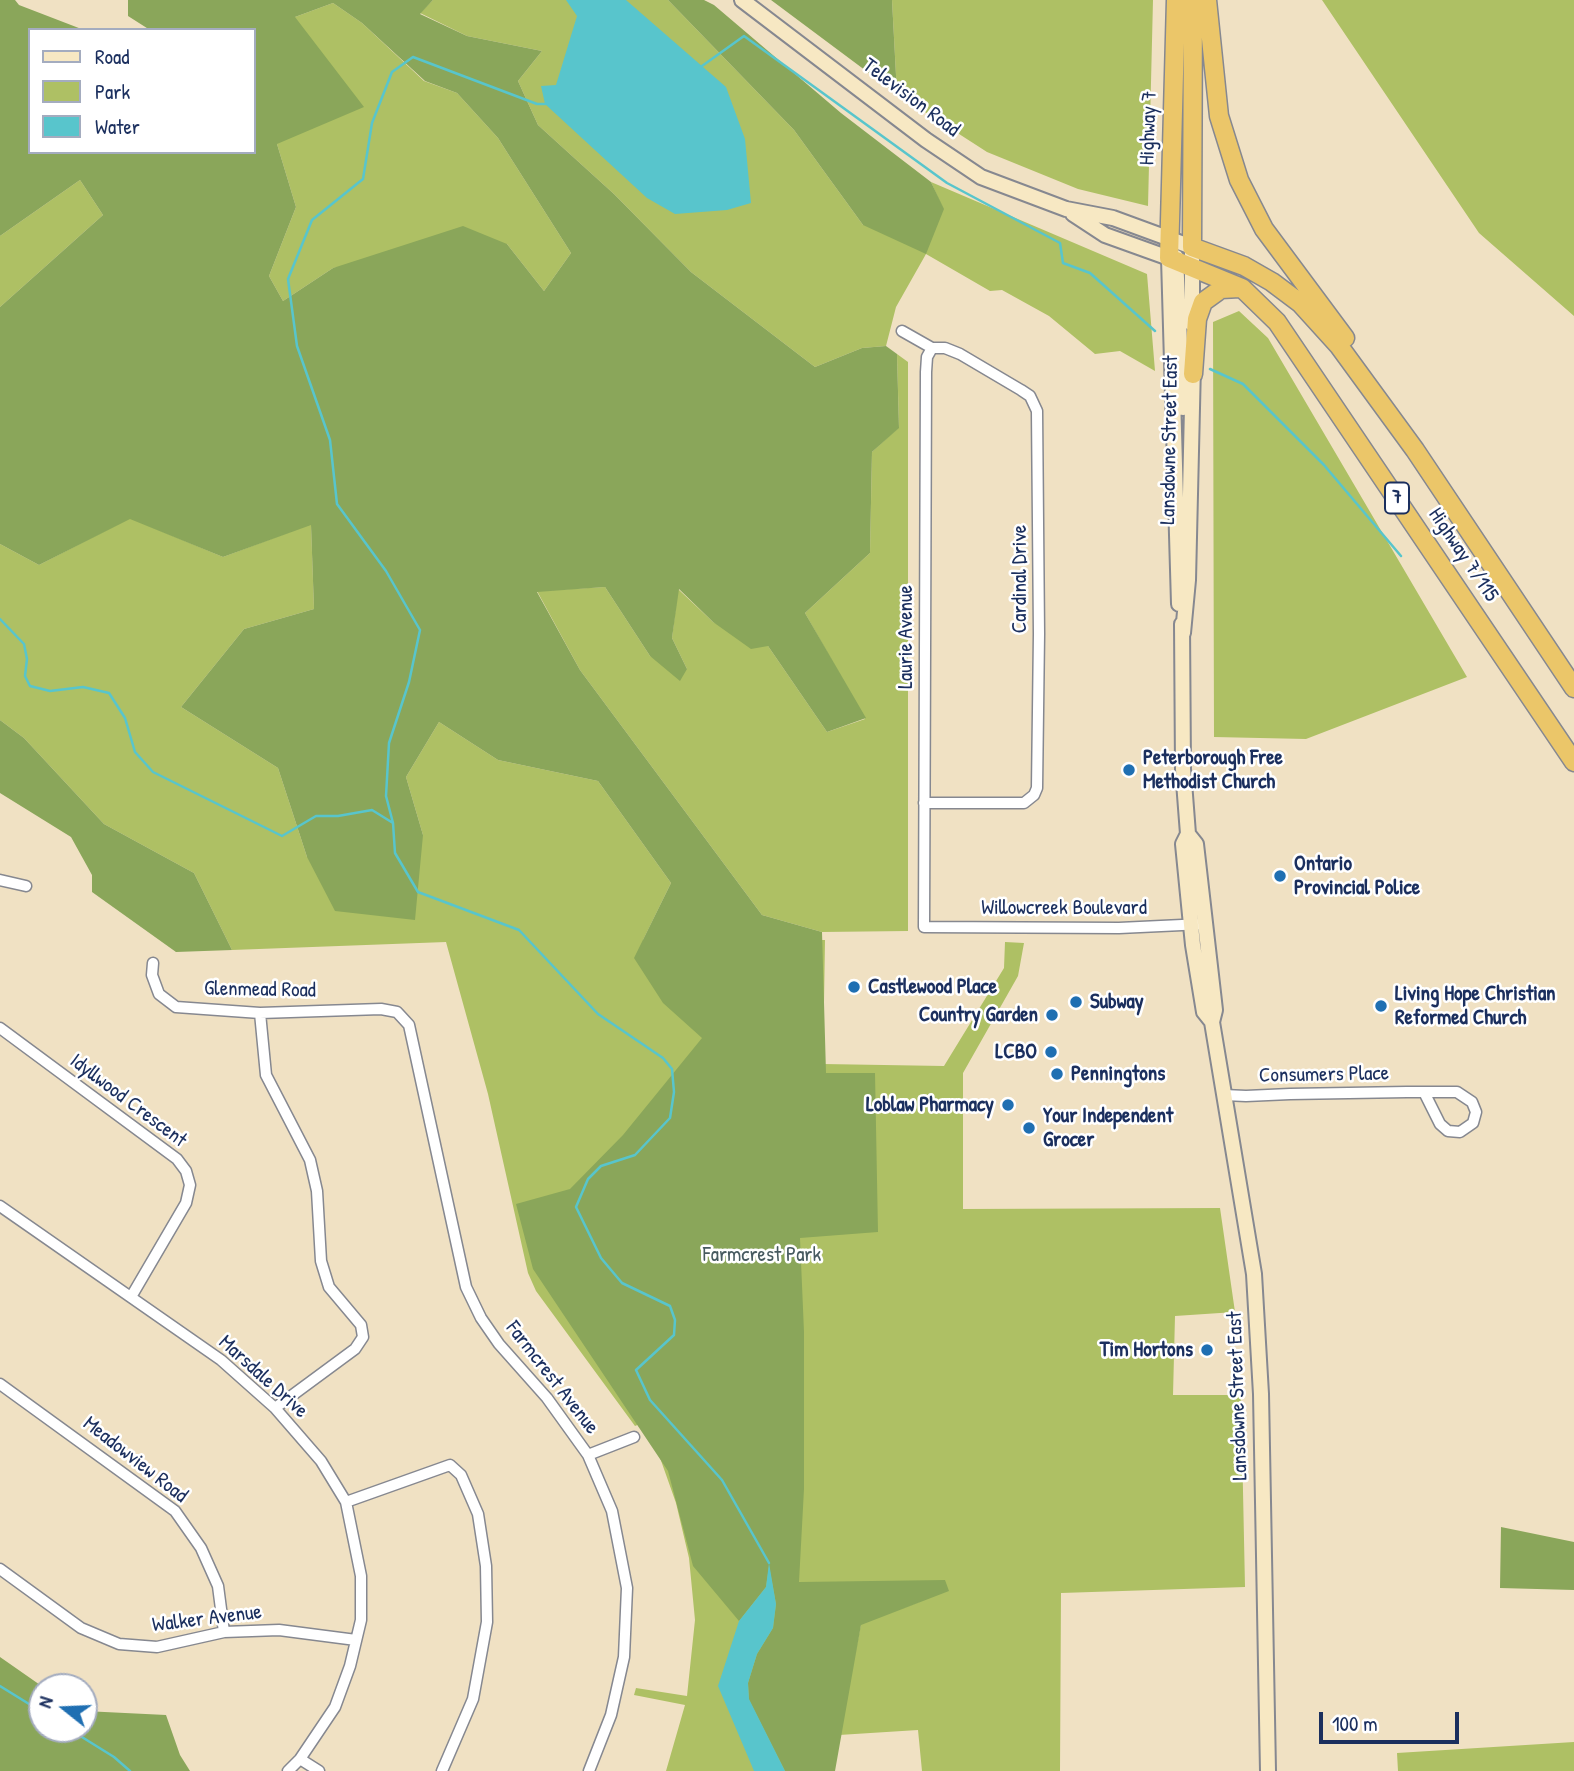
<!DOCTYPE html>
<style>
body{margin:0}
#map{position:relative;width:1574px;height:1771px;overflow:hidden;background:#f0e1c3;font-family:"Patrick Hand",sans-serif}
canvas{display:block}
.legend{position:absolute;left:28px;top:28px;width:228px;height:126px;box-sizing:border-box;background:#fff;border:2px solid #a4acbf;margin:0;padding:9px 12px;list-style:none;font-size:21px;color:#1b2f5e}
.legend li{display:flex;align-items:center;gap:14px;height:35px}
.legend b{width:35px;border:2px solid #a4acbf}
.north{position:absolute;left:28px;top:1673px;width:70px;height:70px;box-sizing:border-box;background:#fff;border:2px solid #a4acbf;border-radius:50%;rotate:288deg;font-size:19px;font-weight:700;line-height:28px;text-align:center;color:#1b2f5e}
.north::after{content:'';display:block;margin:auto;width:24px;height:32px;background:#1f6fb2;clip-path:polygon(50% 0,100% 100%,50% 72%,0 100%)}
.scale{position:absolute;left:1319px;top:1712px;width:140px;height:32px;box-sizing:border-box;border:4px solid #1b2f5e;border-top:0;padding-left:9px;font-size:21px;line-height:24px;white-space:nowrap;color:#1b2f5e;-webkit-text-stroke:5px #fff;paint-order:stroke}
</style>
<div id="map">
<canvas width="1574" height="1771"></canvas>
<ul class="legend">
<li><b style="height:9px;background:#f7e8c3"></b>Road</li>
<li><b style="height:19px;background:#aec064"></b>Park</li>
<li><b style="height:19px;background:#58c5cc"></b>Water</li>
</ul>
<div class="north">N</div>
<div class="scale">100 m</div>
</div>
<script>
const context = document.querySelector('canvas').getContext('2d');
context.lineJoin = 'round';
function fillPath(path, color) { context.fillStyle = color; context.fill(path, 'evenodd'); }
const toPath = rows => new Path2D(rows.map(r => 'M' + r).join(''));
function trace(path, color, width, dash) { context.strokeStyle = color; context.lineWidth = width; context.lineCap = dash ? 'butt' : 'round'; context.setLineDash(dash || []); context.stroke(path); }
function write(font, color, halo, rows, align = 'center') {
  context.font = font + ' "Patrick Hand",sans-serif'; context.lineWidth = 5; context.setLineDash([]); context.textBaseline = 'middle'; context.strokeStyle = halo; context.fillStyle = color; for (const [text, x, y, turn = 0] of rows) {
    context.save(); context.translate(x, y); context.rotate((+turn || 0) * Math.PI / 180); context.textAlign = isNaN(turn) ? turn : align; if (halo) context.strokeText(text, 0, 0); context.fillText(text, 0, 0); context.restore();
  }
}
fillPath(toPath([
 [433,0,668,0,794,130,863,225,943,209,931,182,1147,274,1155,371,1120,351,1095,354,1049,316,1002,290,990,291,926,254,896,307,886,346,862,348,815,367,691,272,614,194,538,125,518,81,542,51,467,36,420,13],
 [892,0,1153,0,1148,206,1078,189,987,152,897,94],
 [1322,0,1574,0,1574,316,1479,233],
 [333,3,362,23,424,81,457,93,498,138,571,253,544,291,507,244,333,268,283,301,269,276,296,207,277,144,295,17],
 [80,180,103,215,0,307,0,236],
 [1239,311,1268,338,1467,677,1306,739,1214,737,1213,322],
 [897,354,908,362,908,931,822,932,762,915,580,670,537,591,605,587,650,656,687,669,672,638,678,589,713,622,768,646,827,732,865,719,805,613,870,553,872,452,899,427],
 [130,518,223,557,311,524,314,609,244,629,181,707,278,768,307,857,423,835,406,777,439,722,498,760,598,781,671,883,643,940,825,940,823,1064,944,1066,1004,968,1005,942,1024,943,1018,976,963,1073,963,1209,1220,1208,1235,1312,1175,1316,1173,1395,1241,1395,1245,1587,1061,1593,1060,1771,922,1771,918,1730,839,1735,861,1624,919,1602,821,1587,823,1771,666,1771,685,1705,634,1695,636,1688,687,1696,695,1620,689,1558,676,1503,647,1421,635,1426,536,1291,528,1273,488,1094,446,942,232,950,194,873,104,824,24,738,0,720,0,544,39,565],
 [1574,1742,1574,1771,1398,1771,1397,1753]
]), '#aec064');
fillPath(toPath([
 [0,0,15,0,19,5,84,30,30,30,30,152,254,152,254,30,150,30,128,16,128,0,433,0,420,14,467,36,542,51,518,81,538,125,614,194,691,272,815,367,862,348,886,346,897,354,899,428,872,452,870,553,805,613,866,718,827,732,768,646,751,649,713,622,679,589,672,638,687,669,680,681,650,656,605,587,537,592,580,670,762,915,822,932,826,1073,875,1073,878,1232,800,1238,804,1332,804,1489,799,1582,945,1580,949,1591,861,1625,835,1771,785,1771,749,1700,748,1683,757,1654,773,1628,776,1604,769,1566,766,1587,739,1621,693,1566,668,1471,533,1269,516,1204,570,1189,623,1135,702,1038,663,1003,634,958,671,883,598,781,498,760,439,722,406,777,423,835,415,920,335,911,307,857,278,768,181,707,244,629,314,609,311,525,223,557,130,519,39,565,0,544,0,307,103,215,80,180,0,236],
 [333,3,362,23,425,81,457,93,498,138,571,253,544,291,507,244,463,226,333,268,283,301,269,276,296,207,277,144,364,107,295,17],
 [668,0,704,0,714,5,841,113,931,182,944,209,926,254,863,225,794,130],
 [771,0,892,0,897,94],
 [0,720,24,738,104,824,194,873,232,950,176,952,92,892,92,875,71,837,0,793],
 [1501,1527,1574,1542,1574,1742,1574,1590,1500,1588],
 [0,1657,43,1687,42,1729,84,1729,84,1711,166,1715,180,1755,190,1771,0,1771]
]), '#8aa65a');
fillPath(toPath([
 [566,0,626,0,726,87,745,139,751,203,727,210,675,214,647,198,545,104,541,86,556,85,577,16],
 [769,1563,776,1604,773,1628,757,1654,748,1683,749,1699,785,1771,754,1771,718,1686,739,1621,766,1587]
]), '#58c5cc');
trace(toPath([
 [702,66,744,36,947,183,1060,243,1063,263,1090,273,1155,331],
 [545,104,537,104,413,57,392,72,372,123,363,179,312,220,288,279,297,346,330,440,337,504,386,571,420,630,409,682,389,743,386,796,393,823,395,853,418,892,519,930,598,1014,663,1058,672,1069,674,1092,670,1118,635,1155,601,1166,588,1179,576,1207,601,1258,622,1283,670,1306,675,1320,674,1335,636,1370,650,1400,722,1480,769,1563],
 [1210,369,1243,384,1324,465,1401,556],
 [0,619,24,644,27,659,25,676,30,686,50,691,83,687,109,693,125,718,135,752,153,772,282,836,316,816,338,816,372,810,393,823],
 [0,1686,42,1712],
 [69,1729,114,1757,130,1771]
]), '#58c5cc', 2.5);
const street = toPath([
 [902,331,932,348,945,348,960,354,1021,390,1030,396,1037,411,1039,634,1037,788,1034,795,1024,803,924,803],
 [932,348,927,357,926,372,924,927,1119,928,1203,924],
 [0,880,26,886],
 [153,963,152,975,159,994,176,1007,260,1013,381,1009,397,1012,409,1025,466,1287,481,1318,499,1344,547,1398,588,1455,612,1511,627,1588,624,1657,611,1715,589,1771],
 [260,1013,266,1075,310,1160,317,1191,321,1261,329,1287,361,1325,363,1337,355,1349,275,1408],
 [0,1028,177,1159,186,1171,190,1185,186,1203,131,1297],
 [1224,1095,1246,1096,1290,1094,1407,1092,1457,1092,1472,1102,1476,1112,1473,1123,1460,1132,1448,1131,1440,1124,1424,1092],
 [0,1206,221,1360,275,1408,321,1461,346,1502,361,1576,361,1620,350,1666,335,1707,300,1759,288,1771],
 [0,1384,175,1511,201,1548,218,1586,224,1632],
 [588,1455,634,1437],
 [346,1502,450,1465,461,1475,478,1514,486,1566,487,1622,473,1699,442,1771],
 [0,1569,81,1628,119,1644,157,1647,224,1632,279,1630,356,1640],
 [300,1759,319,1771]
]);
const secondary = toPath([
 [742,0,926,140,981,177,1066,209,1113,218,1192,247,1192,324],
 [1073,214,1105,235,1169,258,1179,604],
 [1176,257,1183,408],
 [1182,624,1183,769,1188,834,1183,844,1193,945,1204,1012,1212,1022],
 [1183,633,1188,580,1193,365],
 [1188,834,1196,844,1215,1010,1212,1022,1254,1274,1261,1394,1268,1771]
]);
const highway = toPath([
 [1176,0,1169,258,1242,288,1277,322,1574,762],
 [1193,0,1192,247,1244,266,1272,282,1300,303,1339,346,1415,450,1574,688],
 [1207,0,1219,116,1239,180,1264,229,1345,338],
 [1193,374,1197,319,1203,302,1221,289,1240,288]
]);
trace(street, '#868890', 13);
trace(secondary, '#868890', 18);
trace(highway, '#868890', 21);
trace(street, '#fff', 10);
trace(secondary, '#f7e8c3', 14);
trace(highway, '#ebc669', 18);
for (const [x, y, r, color] of [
 [1129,770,7,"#1f6fb2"],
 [1280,876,7,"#1f6fb2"],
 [854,987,7,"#1f6fb2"],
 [1076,1002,7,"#1f6fb2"],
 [1381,1006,7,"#1f6fb2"],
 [1052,1015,7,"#1f6fb2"],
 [1051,1052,7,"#1f6fb2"],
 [1057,1074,7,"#1f6fb2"],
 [1008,1105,7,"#1f6fb2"],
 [1029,1128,7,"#1f6fb2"],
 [1207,1350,7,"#1f6fb2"]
]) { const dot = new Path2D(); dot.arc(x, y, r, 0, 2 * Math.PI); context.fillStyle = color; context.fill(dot); trace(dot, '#fff', 2.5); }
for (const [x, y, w] of [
 [1397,498,24]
]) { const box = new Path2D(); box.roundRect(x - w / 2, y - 15.5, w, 31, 5); context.fillStyle = '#fff'; context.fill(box); trace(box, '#1b2f5e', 2); }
write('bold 19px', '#1b2f5e', null, [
 ["7",1397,498]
]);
write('21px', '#1b2f5e', '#fff', [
 ["Television Road",911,98,37],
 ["Highway 7",1149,128,-88],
 ["Lansdowne Street East",1170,440,-89],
 ["Highway 7/115",1463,555,56],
 ["Cardinal Drive",1020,579,-90],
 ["Laurie Avenue",906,637,-90],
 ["Willowcreek Boulevard",1064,908],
 ["Glenmead Road",260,990,1],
 ["Consumers Place",1324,1075,-1],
 ["Idyllwood Crescent",128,1101,37],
 ["Marsdale Drive",263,1377,42],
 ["Farmcrest Avenue",552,1378,52],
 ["Lansdowne Street East",1238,1396,-92],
 ["Meadowview Road",135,1460,38],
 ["Walker Avenue",207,1619,-7]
]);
write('bold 21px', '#1b2f5e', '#fff', [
 ["Peterborough Free",1143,758],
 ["Methodist Church",1143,782],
 ["Ontario",1294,864],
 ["Provincial Police",1294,888],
 ["Castlewood Place",868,987],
 ["Living Hope Christian",1395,994],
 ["Reformed Church",1395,1018],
 ["Subway",1090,1002],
 ["Country Garden",1038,1015,"right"],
 ["LCBO",1037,1052,"right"],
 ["Penningtons",1071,1074],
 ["Loblaw Pharmacy",994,1105,"right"],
 ["Your Independent",1043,1116],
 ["Grocer",1043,1140],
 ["Tim Hortons",1193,1350,"right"]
], 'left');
write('21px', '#475a60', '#fff', [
 ["Farmcrest Park",762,1255]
]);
</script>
